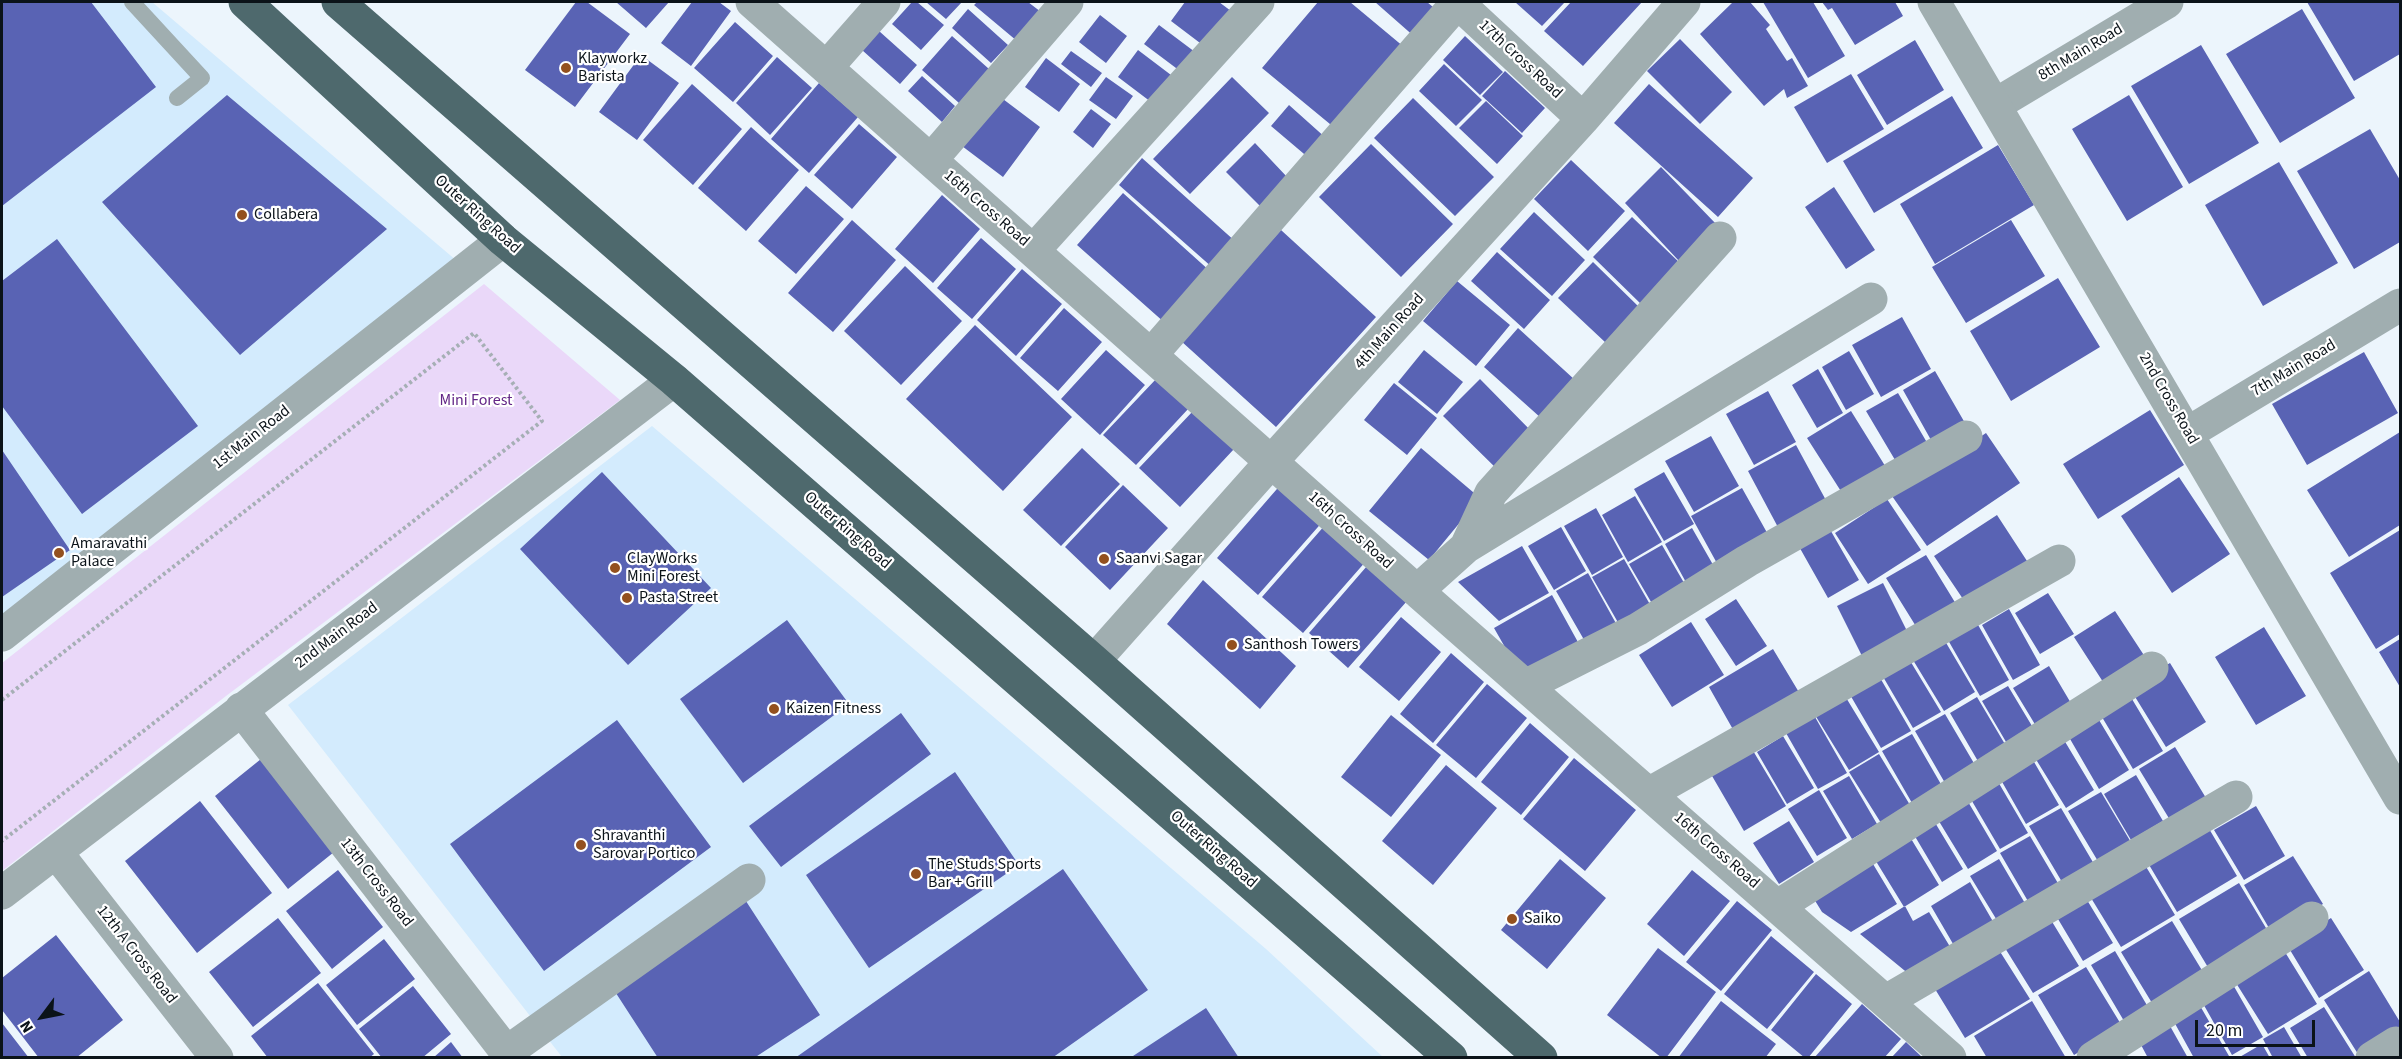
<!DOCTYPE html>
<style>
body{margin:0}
#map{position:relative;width:2402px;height:1059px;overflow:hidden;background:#ecf5fc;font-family:"Source Sans 3",sans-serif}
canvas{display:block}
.frame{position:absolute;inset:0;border:3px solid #0b1319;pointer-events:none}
.north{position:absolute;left:12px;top:987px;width:60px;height:60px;-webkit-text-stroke:4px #fff;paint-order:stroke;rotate:238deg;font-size:16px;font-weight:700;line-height:24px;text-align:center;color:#0b1319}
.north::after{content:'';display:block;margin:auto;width:21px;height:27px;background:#0b1319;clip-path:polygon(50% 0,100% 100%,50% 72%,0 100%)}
.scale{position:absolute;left:2195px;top:1020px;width:120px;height:27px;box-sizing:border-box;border:3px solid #0b1319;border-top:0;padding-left:8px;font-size:18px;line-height:21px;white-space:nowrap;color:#0b1319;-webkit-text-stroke:4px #fff;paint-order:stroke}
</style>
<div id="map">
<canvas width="2402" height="1059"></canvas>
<div class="frame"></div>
<div class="north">N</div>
<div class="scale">20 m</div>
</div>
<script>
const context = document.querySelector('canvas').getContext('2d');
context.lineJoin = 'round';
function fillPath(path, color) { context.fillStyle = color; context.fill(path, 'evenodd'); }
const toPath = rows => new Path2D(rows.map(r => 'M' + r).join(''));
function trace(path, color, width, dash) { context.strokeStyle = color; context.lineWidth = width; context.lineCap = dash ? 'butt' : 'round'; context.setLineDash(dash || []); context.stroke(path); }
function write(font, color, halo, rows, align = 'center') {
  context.font = font + ' "Source Sans 3",sans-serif'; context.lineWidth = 4.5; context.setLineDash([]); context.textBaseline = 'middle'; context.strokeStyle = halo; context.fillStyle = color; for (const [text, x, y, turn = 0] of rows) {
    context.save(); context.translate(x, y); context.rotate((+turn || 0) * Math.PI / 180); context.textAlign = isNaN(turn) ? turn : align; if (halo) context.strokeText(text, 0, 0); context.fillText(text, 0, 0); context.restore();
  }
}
fillPath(toPath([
 [2,2,152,2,457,261,2,619],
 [652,426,1266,949,1383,1057,562,1057,288,705]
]), '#d3ebfd');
fillPath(toPath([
 [484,284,620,400,226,696,2,871,2,663]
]), '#ead8f9');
fillPath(toPath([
 [2,2,91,2,156,87,2,206],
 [576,2,587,2,630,34,575,107,525,70],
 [616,2,669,2,646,28],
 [692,2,719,2,731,11,691,66,661,43],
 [912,2,917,2,944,25,921,50,892,24],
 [926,2,962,2,946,19],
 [977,2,1028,2,1041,12,1017,41,974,5],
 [1185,2,1219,2,1231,11,1204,46,1171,21],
 [1318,2,1350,2,1404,47,1336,129,1262,68],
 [1375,2,1427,2,1439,12,1416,38],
 [1515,2,1565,2,1542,26],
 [1571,2,1642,2,1583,66,1544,31],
 [1733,2,1750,2,1770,25,1766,29,1787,61,1792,58,1808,86,1787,98,1784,89,1764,106,1700,34],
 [1763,2,1813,2,1845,56,1808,78],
 [1822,2,1895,2,1903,16,1855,45,1832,8,1828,10],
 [2307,2,2400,2,2400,54,2354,81],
 [968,9,1008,45,991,63,952,28],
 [2302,9,2355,98,2280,143,2226,54],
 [1100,15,1127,36,1106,63,1079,42],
 [735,22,773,56,733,102,694,68],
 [1159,25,1195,52,1180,71,1144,44],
 [879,31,917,65,900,84,862,50],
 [952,36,989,69,959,103,922,70],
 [1465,36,1503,72,1480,95,1443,60],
 [1680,39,1732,92,1700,124,1647,71],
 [1915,40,1944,90,1887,125,1857,75],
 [2201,45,2259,143,2189,184,2131,86],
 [1138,50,1171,75,1151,102,1118,77],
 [1071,51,1102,73,1091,87,1061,64],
 [641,55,679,83,637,140,599,112],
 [777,57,812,88,770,135,736,103],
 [1046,58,1080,84,1059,112,1025,87],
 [1444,64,1482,100,1456,126,1419,91],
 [1505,71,1545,108,1522,133,1482,96],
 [1851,74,1884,129,1827,163,1794,107],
 [922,76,955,106,942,122,908,91],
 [1106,77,1133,96,1116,119,1089,100],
 [1232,77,1269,113,1190,194,1153,159],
 [819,83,858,117,809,173,771,139],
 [692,84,742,129,693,185,643,140],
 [1649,84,1753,178,1718,217,1614,123],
 [995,93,1040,127,1003,177,958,143],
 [227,95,387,229,240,355,102,202],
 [2129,95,2183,187,2127,221,2072,129],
 [1952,96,1983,148,1874,213,1843,161],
 [1413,98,1494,177,1455,216,1374,138],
 [1486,101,1523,136,1497,164,1459,128],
 [1289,105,1327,139,1310,159,1271,126],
 [1091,109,1111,124,1093,148,1073,132],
 [859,124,897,157,852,209,814,175],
 [751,127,799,170,746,231,698,188],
 [2370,129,2400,180,2400,242,2354,269,2297,171],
 [1255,143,1288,178,1260,206,1226,172],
 [1371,144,1453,224,1401,277,1319,197],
 [1998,145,2034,205,1935,264,1900,204],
 [1142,158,1236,242,1213,268,1119,185],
 [1571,160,1625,211,1588,251,1534,199],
 [2279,162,2338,263,2263,306,2205,205],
 [1661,167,1717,225,1679,261,1625,203],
 [806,186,844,219,796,274,758,241],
 [1834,187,1875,250,1846,269,1805,207],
 [1123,193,1211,272,1165,323,1077,245],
 [942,195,980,229,933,283,895,249],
 [1534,212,1585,260,1552,296,1500,249],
 [1632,217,1683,266,1644,307,1593,257],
 [852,220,896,260,833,332,788,293],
 [2011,220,2045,276,1966,323,1932,267],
 [1281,230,1376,317,1276,427,1181,341],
 [981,238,1016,269,972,319,937,288],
 [57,239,198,426,82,514,2,406,2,281],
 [1497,252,1550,300,1524,329,1471,281],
 [1593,262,1640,308,1606,343,1558,298],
 [905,266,962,321,901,385,844,331],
 [1022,269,1062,304,1016,356,977,320],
 [2058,278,2100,347,2011,401,1970,331],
 [1457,281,1510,325,1476,366,1423,321],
 [1064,308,1102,342,1058,391,1020,358],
 [1902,317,1931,369,1881,397,1852,345],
 [975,325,1072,417,1003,491,906,399],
 [1518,328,1575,380,1541,418,1484,367],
 [1106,350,1145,385,1100,435,1061,399],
 [1424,350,1463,382,1437,414,1398,382],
 [1849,351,1874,394,1846,410,1822,367],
 [2364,352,2398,413,2307,465,2272,404],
 [1818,369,1843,413,1817,428,1792,385],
 [1935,371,1969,430,1936,449,1903,390],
 [1157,378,1189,408,1136,465,1103,435],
 [1480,379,1537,437,1501,473,1443,416],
 [1394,383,1437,418,1407,455,1364,420],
 [1768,391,1796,442,1754,465,1726,414],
 [1898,393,1929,446,1898,465,1866,411],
 [1194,410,1234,449,1180,507,1139,468],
 [2150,410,2184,465,2098,519,2063,464],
 [1851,411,1887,469,1844,496,1807,438],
 [2400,432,2400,525,2349,557,2307,490],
 [1986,433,2020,483,1927,546,1892,496],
 [1711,436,1739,486,1694,512,1665,461],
 [1796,445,1828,504,1780,531,1748,471],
 [1082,448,1120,484,1061,546,1023,510],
 [1421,448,1480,498,1429,560,1369,511],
 [2,450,70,550,2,597],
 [602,472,711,588,628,665,520,549],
 [1664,472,1694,524,1664,541,1634,489],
 [2179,477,2230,554,2172,593,2121,516],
 [1283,482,1325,519,1258,595,1217,558],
 [1123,485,1168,528,1110,590,1065,547],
 [1742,488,1770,538,1719,567,1691,516],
 [1635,496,1662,542,1628,562,1602,515],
 [1887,499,1921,550,1868,584,1835,533],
 [1596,508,1623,557,1592,575,1564,526],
 [1997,515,2027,561,1965,602,1934,556],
 [1326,524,1367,560,1303,633,1262,597],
 [1828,526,1859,580,1828,598,1797,543],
 [1561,527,1586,571,1554,590,1528,546],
 [1692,528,1716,570,1688,586,1665,544],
 [2400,530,2400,634,2376,649,2330,573],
 [1662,545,1687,588,1654,607,1629,564],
 [1522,546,1549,593,1499,621,1458,582],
 [1926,555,1956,604,1917,628,1886,578],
 [1624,559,1652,608,1620,626,1592,577],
 [1367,566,1407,601,1348,668,1309,633],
 [1588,573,1618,627,1587,645,1556,591],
 [1203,580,1296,666,1260,709,1167,624],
 [1883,583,1910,637,1864,660,1837,606],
 [2048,593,2074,634,2040,654,2015,613],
 [1552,595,1579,644,1522,677,1494,628],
 [1736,599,1767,646,1736,666,1705,619],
 [2009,609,2040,665,2013,680,1982,625],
 [2115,611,2151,666,2105,685,2074,637],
 [1401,617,1441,652,1399,701,1359,667],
 [787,620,849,704,743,783,680,699],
 [1691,622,1724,675,1672,707,1639,655],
 [1977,623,2009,680,1980,696,1948,640],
 [2264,627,2306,696,2256,725,2215,657],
 [2400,639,2400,687,2379,652],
 [1945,641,1975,692,1944,711,1913,660],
 [1773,649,1800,694,1735,733,1709,687],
 [1451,653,1484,682,1433,743,1400,714],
 [1909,659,1941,712,1913,728,1882,675],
 [2170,663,2206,722,2166,747,2129,687],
 [2049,666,2075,710,2039,731,2013,688],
 [1879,676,1911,731,1881,748,1849,693],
 [1487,684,1527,718,1476,778,1436,745],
 [2008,686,2035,731,2009,747,1982,701],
 [2126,689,2163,751,2133,769,2096,707],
 [1845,696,1879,752,1849,770,1815,715],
 [1977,697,2006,746,1979,763,1950,713],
 [901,713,931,754,781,867,749,826],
 [1945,714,1975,765,1945,783,1915,731],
 [1391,715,1441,755,1391,817,1341,777],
 [2096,715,2129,770,2099,789,2066,732],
 [1815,717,1847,773,1818,789,1786,733],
 [617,720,711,847,544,971,450,844],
 [1530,723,1569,757,1521,815,1481,782],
 [1912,734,1942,786,1912,803,1882,751],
 [2061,735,2094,790,2066,808,2032,753],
 [1783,736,1814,788,1787,804,1757,752],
 [1749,744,1786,806,1744,831,1708,769],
 [2175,747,2206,798,2170,820,2139,769],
 [1879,754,1910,805,1881,823,1849,772],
 [2030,755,2059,805,2026,824,1997,773],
 [1574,758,1636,810,1585,871,1523,819],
 [261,759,334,852,288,889,215,796],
 [1446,765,1497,808,1433,885,1382,841],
 [955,772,1019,865,869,968,806,875],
 [2136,775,2163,821,2131,840,2104,794],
 [1849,776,1877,824,1852,839,1823,791],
 [1997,780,2028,833,2000,849,1969,796],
 [1819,790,1847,838,1817,856,1788,809],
 [2101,792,2132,844,2099,863,2068,811],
 [1967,800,1997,851,1968,869,1937,818],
 [200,801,272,893,197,953,125,861],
 [2256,806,2285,856,2244,880,2214,830],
 [2061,808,2094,864,2062,882,2029,826],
 [1789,821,1814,862,1779,884,1753,843],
 [1934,821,1963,869,1942,882,1913,833],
 [2205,822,2237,876,2177,912,2145,858],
 [2030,836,2059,885,2029,903,2000,853],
 [1910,837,1939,885,1904,907,1874,858],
 [2293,856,2323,904,2273,935,2244,885],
 [1560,859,1606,898,1547,969,1501,930],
 [1999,859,2026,905,1998,922,1970,876],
 [2142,860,2175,915,2121,947,2088,893],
 [1873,864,1897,904,1851,932,1822,912,1814,899],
 [1063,869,1148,990,1052,1058,795,1058],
 [338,870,383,927,332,969,286,911],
 [1692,870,1730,901,1684,956,1647,924],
 [1970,882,1995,925,1956,949,1931,906],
 [2239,883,2269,933,2209,969,2179,919],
 [742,895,820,1015,754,1058,658,1058,612,987],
 [2087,900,2113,943,2083,961,2058,919],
 [1737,901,1772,930,1721,991,1686,962],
 [1905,906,1913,921,1929,912,1952,950,1910,975,1860,934],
 [278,918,321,973,253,1027,209,972],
 [2331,918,2364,970,2319,998,2287,945],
 [2051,920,2079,966,2033,993,2005,948],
 [2172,921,2203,972,2152,1003,2121,952],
 [56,935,123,1020,76,1058,39,1058,2,1010,2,978],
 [1771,936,1814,972,1767,1029,1724,994],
 [384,939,415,979,357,1025,326,985],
 [2280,944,2317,1004,2268,1034,2231,975],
 [1658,948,1716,992,1666,1058,1662,1058,1607,1015],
 [1999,950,2030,999,1965,1038,1935,989],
 [2115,951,2148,1007,2124,1021,2091,965],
 [2086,967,2122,1026,2074,1055,2038,995],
 [2369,971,2400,1022,2400,1028,2358,1054,2324,1000],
 [1816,974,1852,1004,1808,1058,1805,1058,1771,1030],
 [318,983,374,1054,369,1058,268,1058,251,1036],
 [2232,983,2263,1037,2232,1055,2201,1000],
 [413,986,451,1034,422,1058,382,1058,359,1029],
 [1721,1001,1776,1044,1765,1058,1678,1058],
 [2032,1001,2066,1058,1987,1058,1974,1036],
 [1862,1004,1901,1039,1884,1058,1814,1058],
 [2199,1004,2229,1056,2226,1058,2194,1058,2173,1020],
 [2324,1007,2356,1058,2308,1058,2290,1028],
 [1206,1008,1239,1058,1130,1058],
 [2,1023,29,1058,2,1058],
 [2170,1026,2188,1058,2148,1058,2140,1043],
 [2284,1027,2302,1058,2273,1058,2263,1039],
 [451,1042,463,1058,433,1058],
 [1906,1042,1923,1058,1891,1058],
 [2262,1044,2270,1058,2238,1058]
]), '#5963b4');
trace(toPath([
 [2,700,474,333,542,421,2,841]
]), '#a6afb5', 4, [3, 3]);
trace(toPath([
 [132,2,202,78,177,98]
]), '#a0aeb0', 16);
trace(toPath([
 [752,2,1417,591,1950,1058],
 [1457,2,1583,119],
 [827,67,884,2],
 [1995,105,2167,2],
 [931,160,1067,2],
 [1034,250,1258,2],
 [1151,355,1458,2],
 [2188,433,2400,305],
 [1466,547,1491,493,1720,238],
 [1417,591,1466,547,1871,299],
 [2,635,503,240],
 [1094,661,1271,462,1583,119,1684,2],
 [1527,685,1638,629,1747,561,1966,437],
 [241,709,511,1058],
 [1650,793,2059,561],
 [56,852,217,1058],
 [2,893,674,380],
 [1778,906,2152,668],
 [1886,1001,2236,797],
 [507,1052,749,880],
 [2093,1058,2312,918],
 [2372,1058,2396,1043]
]), '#a0aeb0', 33);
trace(toPath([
 [1934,2,2400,798]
]), '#a0aeb0', 33);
trace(toPath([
 [245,2,503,240,674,380,1451,1058],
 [338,2,1094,661,1541,1058]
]), '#4e696d', 33);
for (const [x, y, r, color] of [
 [566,68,6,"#93501f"],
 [242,215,6,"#93501f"],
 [59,553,6,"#93501f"],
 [1104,559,6,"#93501f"],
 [615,568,6,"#93501f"],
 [627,598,6,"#93501f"],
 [1232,645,6,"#93501f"],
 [774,709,6,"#93501f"],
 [581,845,6,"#93501f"],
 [916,874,6,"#93501f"],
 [1512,919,6,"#93501f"]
]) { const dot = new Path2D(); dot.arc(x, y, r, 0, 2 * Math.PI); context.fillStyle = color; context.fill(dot); trace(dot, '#fff', 2); }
write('16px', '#0b1319', '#fff', [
 ["8th Main Road",2081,53,-31],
 ["17th Cross Road",1520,60,43],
 ["16th Cross Road",986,209,41],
 ["Outer Ring Road",477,215,42],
 ["4th Main Road",1390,332,-48],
 ["7th Main Road",2294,369,-31],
 ["2nd Cross Road",2168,399,60],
 ["1st Main Road",252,438,-38],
 ["Outer Ring Road",847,531,41],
 ["16th Cross Road",1350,531,42],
 ["2nd Main Road",337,636,-37],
 ["Outer Ring Road",1213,850,41],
 ["16th Cross Road",1716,851,41],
 ["13th Cross Road",376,883,52],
 ["12th A Cross Road",136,955,52]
]);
write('16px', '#0b1319', '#fff', [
 ["Klayworkz",578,59],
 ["Barista",578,77],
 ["Collabera",254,215],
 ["Amaravathi",71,544],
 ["Palace",71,562],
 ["ClayWorks",627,559],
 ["Mini Forest",627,577],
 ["Saanvi Sagar",1116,559],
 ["Pasta Street",639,598],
 ["Santhosh Towers",1244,645],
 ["Kaizen Fitness",786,709],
 ["Shravanthi",593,836],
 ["Sarovar Portico",593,854],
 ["The Studs Sports",928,865],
 ["Bar + Grill",928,883],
 ["Saiko",1524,919]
], 'left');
write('16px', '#632687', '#fff', [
 ["Mini Forest",476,401]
]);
</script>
